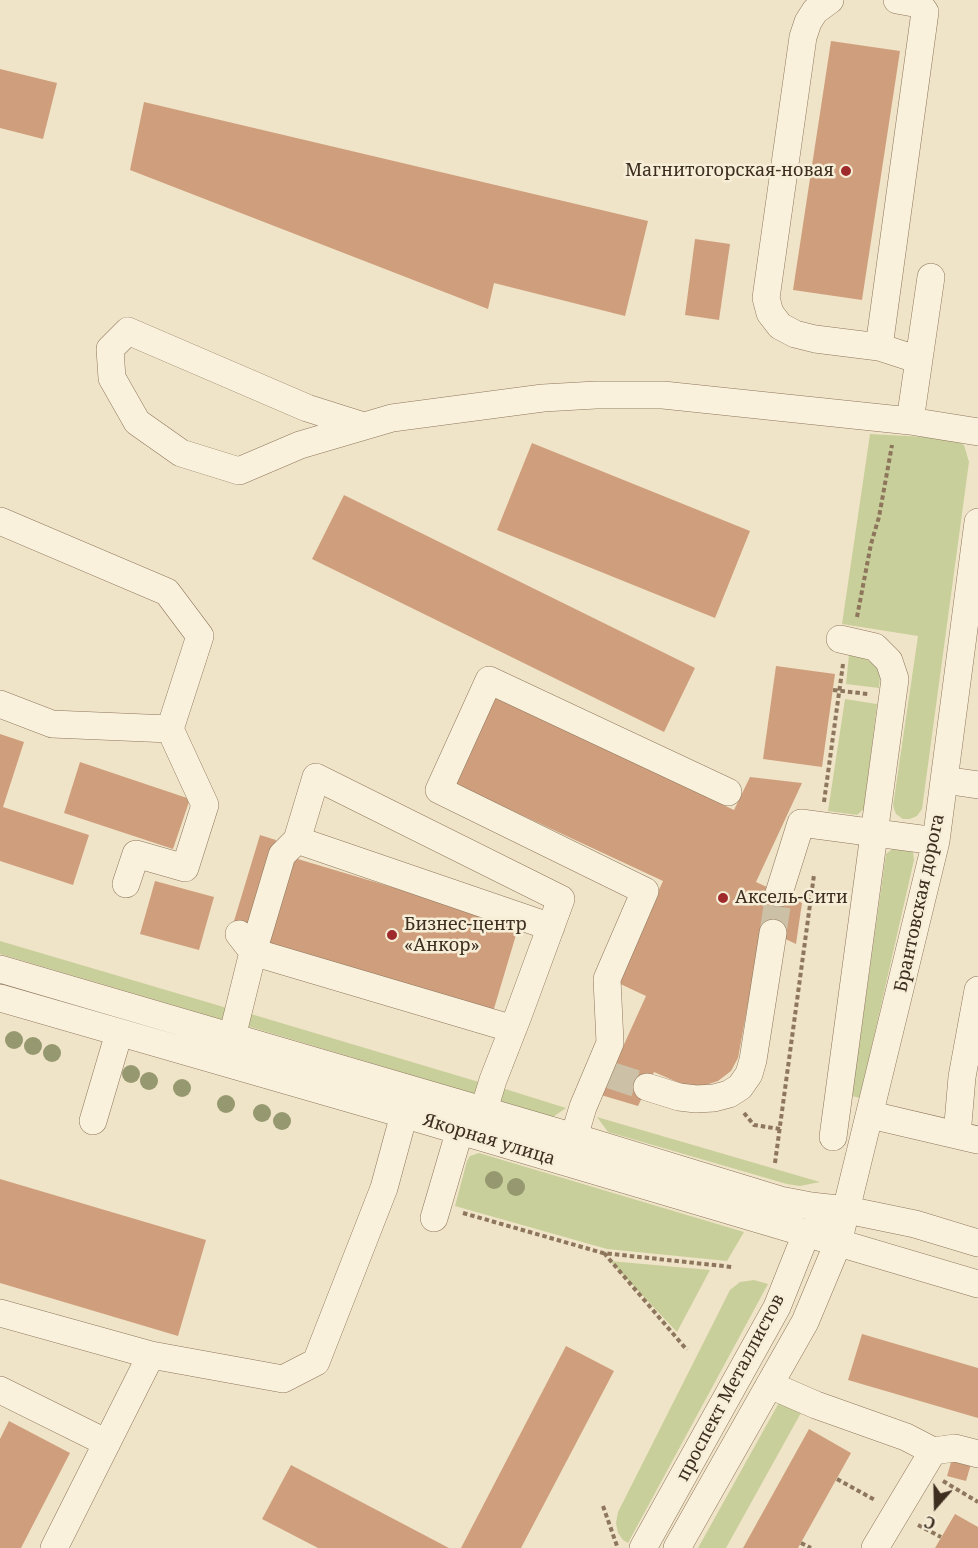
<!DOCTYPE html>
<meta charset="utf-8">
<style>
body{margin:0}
#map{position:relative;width:978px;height:1548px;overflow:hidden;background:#f0e4c8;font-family:"Noto Serif",serif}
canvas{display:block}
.north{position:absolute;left:906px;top:1476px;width:60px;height:60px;-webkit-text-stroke:4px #f7eed8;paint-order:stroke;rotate:200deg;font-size:16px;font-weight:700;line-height:24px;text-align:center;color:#3d2e20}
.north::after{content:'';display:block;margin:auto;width:21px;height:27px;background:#3d2e20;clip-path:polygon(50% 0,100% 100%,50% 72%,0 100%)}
</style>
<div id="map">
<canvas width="978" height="1548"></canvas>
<div class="north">С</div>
</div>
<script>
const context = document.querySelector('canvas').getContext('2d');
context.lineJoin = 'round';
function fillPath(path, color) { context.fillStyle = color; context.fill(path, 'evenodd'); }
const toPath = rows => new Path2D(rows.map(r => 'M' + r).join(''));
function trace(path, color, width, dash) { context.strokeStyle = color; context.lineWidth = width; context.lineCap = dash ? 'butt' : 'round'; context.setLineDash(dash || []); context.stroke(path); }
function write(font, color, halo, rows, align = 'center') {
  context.font = font + ' "Noto Serif",serif'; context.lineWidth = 5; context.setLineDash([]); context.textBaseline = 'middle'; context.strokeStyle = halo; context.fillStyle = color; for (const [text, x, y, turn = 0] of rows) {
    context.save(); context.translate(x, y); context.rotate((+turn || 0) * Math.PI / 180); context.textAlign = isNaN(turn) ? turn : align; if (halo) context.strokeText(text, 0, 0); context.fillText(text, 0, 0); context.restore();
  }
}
fillPath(toPath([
 [870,434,944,438,954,440,964,445,969,462,922,809,917,816,910,819,903,819,896,814,893,806,918,636,842,624],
 [849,655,864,658,872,663,878,669,880,677,879,688,846,684],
 [845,699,877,704,864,809,857,815,828,811],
 [896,846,909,847,913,852,914,860,860,1098,852,1096,886,854],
 [0,941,227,1008,224,1020,0,954],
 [251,1014,479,1082,475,1094,247,1026],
 [502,1088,566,1108,553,1117,500,1101],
 [597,1117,820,1182,800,1186,787,1184,608,1132],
 [479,1153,744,1232,727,1261,607,1249,455,1206,467,1161,470,1156],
 [610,1261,710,1270,677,1332],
 [754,1280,768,1284,628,1543,623,1540,618,1533,616,1523,618,1512,730,1290,740,1282],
 [781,1399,802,1411,726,1548,698,1548]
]), '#c9cf9b');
fillPath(toPath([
 [831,41,900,51,862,300,793,290],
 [0,69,57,83,43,139,0,128],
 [144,102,648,221,625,316,494,283,488,309,130,170],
 [695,239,730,244,719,320,685,315],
 [532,443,750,531,715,618,497,530],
 [344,495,695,668,664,732,312,559],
 [776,666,835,674,822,767,763,759],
 [495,697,734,810,750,777,802,783,756,882,802,903,796,944,762,928,738,1058,731,1071,718,1081,703,1086,684,1085,654,1072,638,1106,601,1095,646,996,616,982,663,881,455,784],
 [0,734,24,742,3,807,89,835,73,885,0,861],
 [80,762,190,799,173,849,64,813],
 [260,835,276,840,248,936,231,931],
 [291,857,519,925,493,1012,265,944],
 [155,881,214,897,199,950,140,934],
 [0,1179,206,1240,178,1336,0,1283],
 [862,1334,978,1368,978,1418,848,1380],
 [566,1346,614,1371,521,1548,461,1548],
 [9,1421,70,1453,21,1548,0,1548,0,1439],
 [809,1429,851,1453,798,1548,743,1548],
 [952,1459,971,1464,966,1481,947,1476],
 [291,1465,449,1548,318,1548,262,1519],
 [955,1514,978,1527,978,1548,935,1548]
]), '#cf9f7d');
trace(toPath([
 [773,933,779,893],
 [610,1075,647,1087]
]), '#ccc0a6', 27, [27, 14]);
const minor = toPath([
 [830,0,815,11,808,22,803,37,766,298,770,313,780,326,795,334,815,339,879,347,919,360],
 [879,347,925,12,919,4,897,0],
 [910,421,931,277],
 [364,426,307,408,128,331,110,349,112,378,137,422,181,453,239,471,300,445,392,418,543,398,596,395,663,395,910,421,978,432],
 [0,521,167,592,200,636,170,729],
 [0,704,52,724,170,729,205,805,185,868,136,854,126,884],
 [944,780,978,785],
 [779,893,801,823,936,841],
 [239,934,253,952,513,1029],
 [0,969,574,1137,780,1200,811,1206,847,1210,915,1224,978,1243],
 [0,998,403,1114,978,1284],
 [232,1037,253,952,282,855,297,840],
 [647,1087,679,1097,696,1099,714,1098,729,1094,740,1087,749,1074,753,1060,773,933],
 [871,1115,978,1140],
 [93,1121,119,1033],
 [479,1126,493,1080,518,1016,561,899,316,777,297,840,551,927],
 [957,1135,962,1077,978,990],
 [574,1137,583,1107,610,1043,607,979,645,891,439,790,489,680,728,792],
 [833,1137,895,679,889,661,875,647,840,639],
 [434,1218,464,1116],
 [0,1313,151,1355,283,1379,316,1362,384,1188,409,1096],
 [770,1385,816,1405,906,1437,933,1451,955,1448,978,1454],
 [0,1390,107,1443],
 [54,1548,151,1355],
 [643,1548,777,1307,806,1234,820,1226],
 [677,1548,805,1322,838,1243,936,841,978,522],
 [875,1548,933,1451]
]);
trace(minor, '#8d765c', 28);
trace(toPath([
 [857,617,871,544,879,517,892,445],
 [833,690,868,694],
 [824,802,843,664],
 [744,1113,754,1125,780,1129],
 [775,1163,814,875],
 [463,1213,603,1253,732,1267],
 [604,1253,687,1350],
 [837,1479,875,1500],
 [943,1481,978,1502],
 [603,1506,617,1546],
 [918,1525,941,1537],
 [801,1543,811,1548]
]), '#8d765c', 4, [4.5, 3]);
trace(minor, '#faf1dc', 27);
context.fillStyle = '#96986f';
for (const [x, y] of [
 [14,1040],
 [33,1046],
 [52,1053],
 [131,1074],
 [149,1081],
 [182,1088],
 [226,1104],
 [262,1113],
 [282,1121],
 [494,1180],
 [516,1187]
]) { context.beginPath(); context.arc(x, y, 9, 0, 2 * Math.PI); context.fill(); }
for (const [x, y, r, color] of [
 [846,171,6,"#9e2a2b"],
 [723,898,6,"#9e2a2b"],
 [392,935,6,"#9e2a2b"]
]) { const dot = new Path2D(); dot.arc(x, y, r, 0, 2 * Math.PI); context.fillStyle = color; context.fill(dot); trace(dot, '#f7eed8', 2); }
write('18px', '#3d2e20', '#f7eed8', [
 ["Магнитогорская-новая",834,171,"right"],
 ["Аксель-Сити",735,898],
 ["Бизнес-центр",404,925],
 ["«Анкор»",404,946]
], 'left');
write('18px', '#3d2e20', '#f7eed8', [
 ["Брантовская дорога",920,903,-78],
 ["Якорная улица",489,1140,17],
 ["проспект Металлистов",731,1388,-62]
]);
</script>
